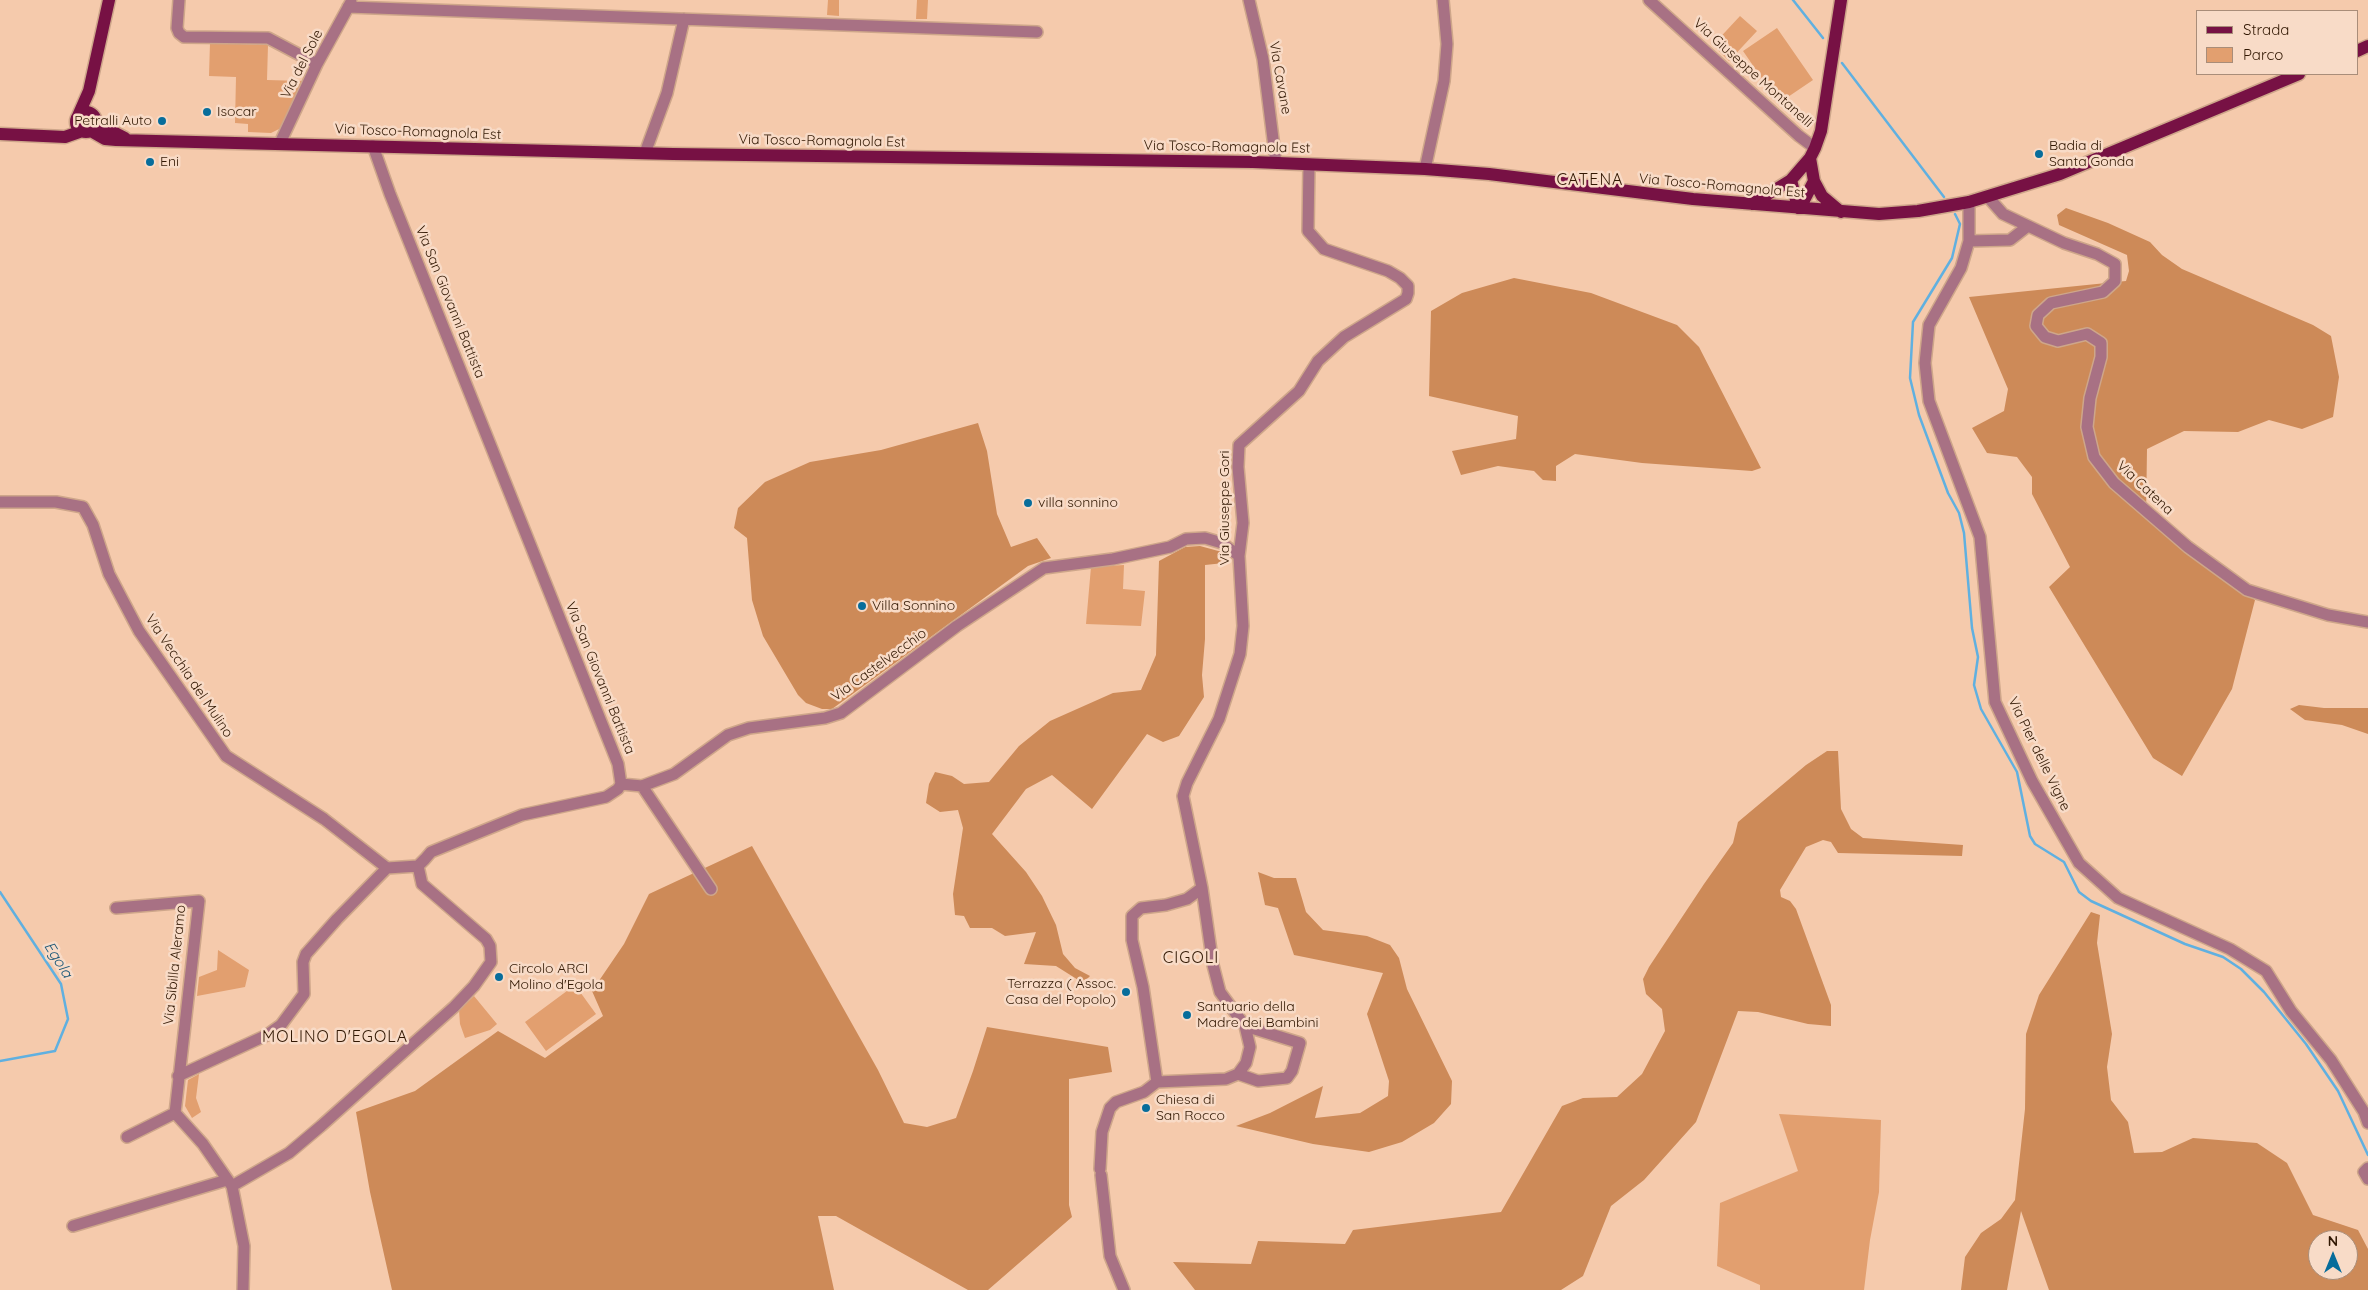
<!DOCTYPE html>
<style>
body{margin:0}
#map{position:relative;width:2368px;height:1290px;overflow:hidden;background:#f5caac;font-family:Quicksand,sans-serif}
canvas{display:block}
.legend{position:absolute;left:2196px;top:10px;width:162px;height:65px;box-sizing:border-box;background:#f8dbc7;border:1px solid #a98d79;margin:0;padding:6px 9px;list-style:none;font-size:15px;color:#321803}
.legend li{display:flex;align-items:center;gap:10px;height:25px}
.legend b{width:25px;border:1px solid #a98d79}
.north{position:absolute;left:2308px;top:1230px;width:50px;height:50px;box-sizing:border-box;background:#f8dbc7;border:1px solid #a98d79;border-radius:50%;rotate:0deg;font-size:14px;font-weight:700;line-height:20px;text-align:center;color:#321803}
.north::after{content:'';display:block;margin:auto;width:18px;height:22px;background:#076d9b;clip-path:polygon(50% 0,100% 100%,50% 72%,0 100%)}
</style>
<div id="map">
<canvas width="2368" height="1290"></canvas>
<ul class="legend">
<li><b style="height:6px;background:#714"></b>Strada</li>
<li><b style="height:14px;background:#e29f6f"></b>Parco</li>
</ul>
<div class="north">N</div>
</div>
<script>
const context = document.querySelector('canvas').getContext('2d');
context.lineJoin = 'round';
function fillPath(path, color) { context.fillStyle = color; context.fill(path, 'evenodd'); }
const toPath = rows => new Path2D(rows.map(r => 'M' + r).join(''));
function trace(path, color, width, dash) { context.strokeStyle = color; context.lineWidth = width; context.lineCap = dash ? 'butt' : 'round'; context.setLineDash(dash || []); context.stroke(path); }
function write(font, color, halo, rows, align = 'center') {
  context.font = font + ' Quicksand,sans-serif'; context.lineWidth = 5; context.setLineDash([]); context.textBaseline = 'middle'; context.strokeStyle = halo; context.fillStyle = color; for (const [text, x, y, turn = 0] of rows) {
    context.save(); context.translate(x, y); context.rotate((+turn || 0) * Math.PI / 180); context.textAlign = isNaN(turn) ? turn : align; if (halo) context.strokeText(text, 0, 0); context.fillText(text, 0, 0); context.restore();
  }
}
fillPath(toPath([
 [828,0,839,0,839,16,827,15],
 [917,0,928,0,927,19,916,19],
 [1740,16,1757,31,1729,61,1713,45],
 [1777,28,1813,80,1779,103,1743,51],
 [210,43,268,45,267,80,303,81,281,128,271,133,248,132,248,124,235,123,236,77,209,76],
 [1124,565,1123,589,1145,591,1141,626,1086,624,1091,567],
 [218,950,249,970,245,987,197,996,199,977,217,970],
 [575,985,596,1014,546,1051,525,1022],
 [474,996,497,1024,490,1030,465,1038,460,1024,459,1010],
 [199,1074,196,1098,201,1112,192,1118,185,1106,188,1080],
 [1779,1114,1881,1120,1879,1192,1870,1240,1864,1290,1760,1290,1760,1285,1717,1266,1720,1203,1798,1171]
]), '#e29f6f');
fillPath(toPath([
 [2066,208,2108,223,2150,242,2162,255,2182,269,2313,325,2331,336,2339,377,2333,417,2302,429,2269,420,2238,432,2184,431,2147,449,2146,518,2255,600,2232,689,2182,776,2153,758,2049,587,2070,567,2032,494,2032,477,2017,457,1987,453,1972,428,2004,411,2008,389,1969,297,2126,281,2129,271,2127,255,2059,225,2057,215],
 [1514,278,1591,293,1677,325,1699,347,1761,468,1752,471,1642,463,1575,454,1556,466,1556,481,1543,480,1534,471,1498,466,1461,475,1452,451,1516,439,1518,416,1429,396,1431,311,1462,293],
 [978,423,987,451,997,514,1011,547,1037,538,1051,558,1028,566,832,709,822,709,806,703,798,695,763,636,752,600,747,538,734,528,738,508,765,482,810,462,881,450],
 [1200,546,1222,552,1224,563,1205,565,1205,639,1202,675,1204,697,1179,736,1163,742,1147,734,1092,809,1052,775,1026,789,992,834,1026,872,1042,896,1056,925,1063,954,1075,968,1090,976,1083,983,1056,966,1024,964,1036,932,1005,936,992,928,970,928,964,916,955,915,953,894,963,828,958,810,940,812,926,803,929,784,935,772,952,776,964,784,989,782,1019,746,1050,721,1113,693,1141,690,1156,655,1159,561,1185,547],
 [2299,705,2324,708,2368,708,2368,734,2342,725,2305,720,2290,709],
 [1827,751,1838,751,1841,809,1851,829,1863,838,1963,845,1962,856,1838,853,1831,842,1823,840,1806,847,1780,890,1781,897,1790,901,1796,909,1831,1005,1831,1026,1808,1024,1758,1012,1738,1011,1696,1122,1644,1180,1611,1206,1583,1276,1561,1290,1195,1290,1173,1262,1251,1264,1258,1241,1345,1244,1353,1230,1501,1212,1562,1106,1583,1098,1617,1097,1642,1074,1665,1031,1662,1009,1646,994,1643,979,1649,967,1704,884,1733,843,1738,822,1806,765],
 [752,846,878,1070,904,1123,927,1127,956,1118,973,1071,987,1027,1108,1047,1112,1072,1069,1079,1069,1205,1072,1217,988,1290,968,1290,836,1216,818,1216,834,1290,392,1290,370,1192,356,1112,415,1091,498,1031,545,1058,603,1016,592,991,624,944,649,894],
 [1258,872,1274,878,1296,878,1306,912,1323,930,1367,936,1390,945,1399,958,1407,989,1452,1081,1451,1104,1434,1123,1402,1142,1369,1152,1313,1144,1236,1126,1270,1113,1323,1086,1315,1118,1360,1113,1388,1096,1389,1081,1367,1014,1383,973,1294,955,1278,908,1265,905],
 [2091,912,2100,915,2097,943,2112,1034,2107,1067,2111,1100,2128,1122,2134,1153,2162,1152,2193,1138,2257,1143,2287,1163,2313,1215,2358,1230,2368,1249,2368,1290,2049,1290,2021,1211,2007,1290,1961,1290,1965,1257,1981,1233,2001,1219,2015,1200,2025,1109,2026,1034,2039,995],
 [2318,1240,2348,1240,2348,1270,2318,1270]
]), '#cd8a58');
trace(toPath([
 [1793,0,1823,38],
 [1842,63,1944,197],
 [1955,214,1960,224,1952,258,1913,322,1910,378,1919,415,1948,493,1959,513,1964,533,1972,628,1978,657,1974,685,1981,709,2017,772,2030,836,2035,844,2064,862,2079,892,2091,901,2185,944,2223,957,2241,969,2264,992,2306,1044,2338,1091,2368,1155],
 [0,892,61,984,68,1019,55,1051,0,1061]
]), '#60b0e0', 2.5);
const minor = toPath([
 [179,0,177,28,179,33,184,37,268,38,317,64],
 [1249,0,1263,59,1276,163],
 [1649,0,1799,136,1815,148],
 [348,7,1037,32],
 [280,143,317,64,351,2],
 [645,153,667,93,684,19],
 [1425,169,1444,81,1447,44,1443,0],
 [1988,197,2003,214,2064,243,2097,254,2115,264,2115,281,2103,292,2051,303,2038,315,2036,326,2045,337,2058,341,2087,334,2101,343,2101,357,2090,398,2087,427,2094,457,2114,483,2188,547,2247,590,2328,615,2368,622],
 [1969,202,1969,241,1961,268,1929,325,1925,363,1929,401,1980,537,1995,702,2032,781,2079,863,2118,898,2230,949,2266,971,2291,1011,2331,1060,2364,1112,2368,1123],
 [1969,241,2010,240,2028,226],
 [0,502,56,502,83,507,93,525,109,574,139,631,226,756,324,819,387,868,418,866],
 [621,784,642,786,674,774,728,735,749,728,825,718,841,713,957,626,1044,568,1113,559,1170,547,1186,539,1205,538,1222,543,1239,556],
 [642,786,711,889],
 [116,908,199,901,175,1113,203,1144,232,1186,244,1246,243,1290],
 [1238,1074,1258,1081,1287,1078,1292,1071,1300,1043,1245,1026],
 [178,1076,267,1035,281,1025,304,994,303,962,306,954,337,919,387,868],
 [1157,1082,1143,987,1132,940,1132,916,1141,908,1166,905,1187,899,1202,888],
 [127,1137,175,1113],
 [2368,1168,2364,1172,2368,1179],
 [1100,1169,1102,1132,1110,1108,1116,1102,1144,1092,1157,1082,1226,1079,1238,1074,1246,1063,1250,1047,1245,1026,1220,992,1213,965,1202,888,1183,796,1187,783,1219,719,1240,654,1243,626,1239,556,1243,523,1238,467,1239,445,1299,391,1318,361,1344,337,1406,299,1408,293,1408,286,1400,278,1388,271,1324,249,1308,231,1309,164],
 [1101,1175,1110,1256,1124,1290],
 [232,1186,289,1153,321,1126,454,1007,474,986,491,962,490,946,486,939,422,884,418,866,425,859,431,852,522,815,606,797,618,789,621,784,618,764,390,194,373,146],
 [73,1226,227,1180]
]);
const major = toPath([
 [2357,51,2368,46],
 '76 122a10 10 0 1 1 20 0a10 10 0 1 1-20 0Z',
 [78,116,89,91,109,0],
 [96,123,125,138],
 [91,131,105,139,116,140,673,154,1253,162,1425,169,1489,174,1693,199,1879,214,1918,211,1969,202,2060,174,2299,74],
 [0,134,65,137,82,131],
 [1810,158,1814,181,1822,196,1841,212],
 [1791,180,1798,208],
 [1752,204,1791,180,1810,158,1815,148,1821,131,1841,0],
 [1800,208,1814,181]
]);
trace(minor, '#cea68a', 14);
trace(major, '#cea68a', 15);
trace(minor, '#a87184', 11);
trace(major, '#714', 12);
for (const [x, y, r, color] of [
 [207,112,5,"#076d9b"],
 [162,121,5,"#076d9b"],
 [2039,154,5,"#076d9b"],
 [150,162,5,"#076d9b"],
 [1028,503,5,"#076d9b"],
 [862,606,5,"#076d9b"],
 [499,977,5,"#076d9b"],
 [1126,992,5,"#076d9b"],
 [1187,1015,5,"#076d9b"],
 [1146,1108,5,"#076d9b"]
]) { const dot = new Path2D(); dot.arc(x, y, r, 0, 2 * Math.PI); context.fillStyle = color; context.fill(dot); trace(dot, '#f8dbc7', 2); }
write('14px', '#321803', '#f8dbc7', [
 ["Via del Sole",302,64,-63],
 ["Via Giuseppe Montanelli",1753,73,42],
 ["Via Cavane",1280,78,80],
 ["Via Tosco-Romagnola Est",418,132,2],
 ["Via Tosco-Romagnola Est",822,141,1],
 ["Via Tosco-Romagnola Est",1227,147,1],
 ["Via Tosco-Romagnola Est",1722,186,5],
 ["Via San Giovanni Battista",450,302,68],
 ["Via Catena",2145,488,43],
 ["Via Giuseppe Gori",1225,508,-90],
 ["Via Castelvecchio",879,665,-36],
 ["Via Vecchia del Mulino",189,676,56],
 ["Via San Giovanni Battista",600,678,68],
 ["Via Pier delle Vigne",2039,754,64],
 ["Via Sibilla Aleramo",175,965,-84]
]);
write('14px', '#321803', '#f8dbc7', [
 ["Isocar",217,112],
 ["Petralli Auto",152,121,"right"],
 ["Badia di",2049,146],
 ["Santa Gonda",2049,162],
 ["Eni",160,162],
 ["villa sonnino",1038,503],
 ["Villa Sonnino",872,606],
 ["Circolo ARCI",509,969],
 ["Molino d'Egola",509,985],
 ["Terrazza ( Assoc.",1116,984,"right"],
 ["Casa del Popolo)",1116,1000,"right"],
 ["Santuario della",1197,1007],
 ["Madre dei Bambini",1197,1023],
 ["Chiesa di",1156,1100],
 ["San Rocco",1156,1116]
], 'left');
write('italic 15px', '#195677', '#f8dbc7', [
 ["Egola",58,960,58]
]);
context.letterSpacing = '1px';
write('16px', '#321803', '#f8dbc7', [
 ["CATENA",1590,180],
 ["CIGOLI",1191,958],
 ["MOLINO D'EGOLA",335,1037]
]);
context.letterSpacing = '0px';
</script>
